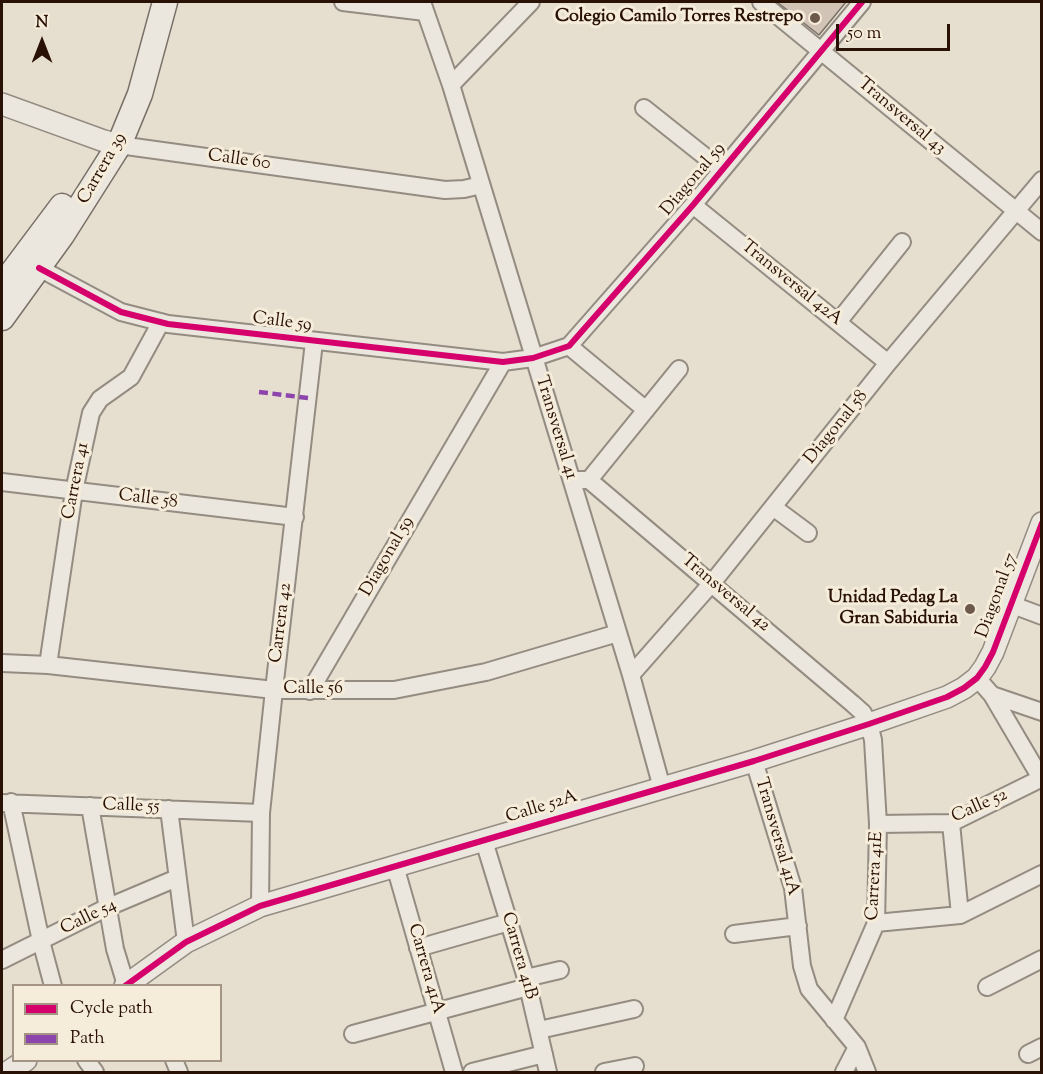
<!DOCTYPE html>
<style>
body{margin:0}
#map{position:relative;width:1043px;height:1074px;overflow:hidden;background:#e6decf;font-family:"Sorts Mill Goudy",serif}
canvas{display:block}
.frame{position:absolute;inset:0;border:3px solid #2a1106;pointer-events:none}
.legend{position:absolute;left:12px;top:984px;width:210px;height:78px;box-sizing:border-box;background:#f5ecd9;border:2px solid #a49485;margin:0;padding:8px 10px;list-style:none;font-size:18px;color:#2a1106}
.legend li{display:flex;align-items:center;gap:12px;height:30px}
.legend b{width:30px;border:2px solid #a49485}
.north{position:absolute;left:12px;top:12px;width:60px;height:60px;-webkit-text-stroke:4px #f5ecd9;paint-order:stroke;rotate:0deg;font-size:16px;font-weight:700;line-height:24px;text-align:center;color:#2a1106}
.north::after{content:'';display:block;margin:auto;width:21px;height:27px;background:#2a1106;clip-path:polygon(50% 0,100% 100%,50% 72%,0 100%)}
.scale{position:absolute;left:836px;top:24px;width:114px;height:27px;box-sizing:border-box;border:3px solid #2a1106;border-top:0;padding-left:8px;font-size:18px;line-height:21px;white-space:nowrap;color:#2a1106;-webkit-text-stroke:4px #f5ecd9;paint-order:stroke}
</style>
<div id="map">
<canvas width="1043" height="1074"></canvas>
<div class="frame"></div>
<ul class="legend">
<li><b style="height:8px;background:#d6006c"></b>Cycle path</li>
<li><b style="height:8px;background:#8e44ad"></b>Path</li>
</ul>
<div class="north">N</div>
<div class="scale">50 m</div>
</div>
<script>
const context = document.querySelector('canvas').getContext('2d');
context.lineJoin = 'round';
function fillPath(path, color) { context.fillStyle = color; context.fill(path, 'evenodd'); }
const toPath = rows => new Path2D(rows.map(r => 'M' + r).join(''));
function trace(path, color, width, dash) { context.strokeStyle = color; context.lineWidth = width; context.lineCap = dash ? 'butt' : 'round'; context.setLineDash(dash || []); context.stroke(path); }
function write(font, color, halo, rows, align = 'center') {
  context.font = font + ' "Sorts Mill Goudy",serif'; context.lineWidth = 6; context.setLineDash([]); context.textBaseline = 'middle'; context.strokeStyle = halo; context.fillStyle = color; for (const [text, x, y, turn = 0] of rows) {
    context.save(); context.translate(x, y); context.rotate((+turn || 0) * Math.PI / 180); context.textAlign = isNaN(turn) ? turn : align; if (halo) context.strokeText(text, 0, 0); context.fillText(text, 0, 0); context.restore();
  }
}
const building = toPath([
 [777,2,846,2,819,35,777,2]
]);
fillPath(building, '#d2c3b7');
trace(building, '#787067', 1.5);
const minor = toPath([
 [343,2,425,12],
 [422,2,451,85,631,675,662,788],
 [761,2,1042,232],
 [451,85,531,2],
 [644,108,722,170],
 [119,145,445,190,464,189,481,185],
 [693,205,888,363],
 [39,268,121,312,168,324,503,362,533,358,569,346,693,205,862,2],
 [838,322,902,242],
 [569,346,646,410],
 [572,480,589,480,853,704,863,713,869,724,873,740,878,824,876,923,834,1020],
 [589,480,679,369],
 [2,482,295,517],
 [773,507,808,533],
 [1010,604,1042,616],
 [2,663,48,665,274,690,394,690,486,672,618,633],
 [48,665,74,491,91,413,100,399,131,377,161,322],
 [631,675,712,583,888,363,1042,180],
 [977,678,992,695,1042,780],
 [310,691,503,362],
 [992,695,1042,712],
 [754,761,793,888,802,966,809,989,857,1047,867,1072],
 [11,802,41,941,53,986],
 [2,803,261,813],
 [90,806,115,949,126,985],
 [169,809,186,942],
 [951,823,960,915],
 [878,824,951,823,1042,778],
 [484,841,526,978,548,1072],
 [395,866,454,1072],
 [260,906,261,813,274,690,314,342],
 [876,923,960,915,1042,874],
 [734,934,798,926],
 [418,948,509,922],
 [2,960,106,908,177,878],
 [526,978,560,970],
 [987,987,1042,959],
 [539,1030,634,1009],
 [353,1034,528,987],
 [1028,1054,1042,1047],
 [86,1060,95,1072],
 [174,1060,179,1072],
 [472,1072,544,1054],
 [604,1072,635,1066],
 [844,1072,857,1047]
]);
const tertiary = toPath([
 [2,104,104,141,119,145],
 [125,986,186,942,260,906,754,761,869,724,947,697,964,688,977,678,985,667,993,652,1042,523],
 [8,1072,26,1060]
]);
const secondary = toPath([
 [2,286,62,206],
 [2,318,62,235,119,145,140,94,165,2]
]);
trace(minor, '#948c81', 20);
trace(tertiary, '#948c81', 24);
trace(secondary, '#787067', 27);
trace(minor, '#ebe7df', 16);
trace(tertiary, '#ebe7df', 21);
trace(secondary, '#ebe7df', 24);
trace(toPath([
 [259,392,308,398]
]), '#8e44ad', 4.5, [9, 4.5]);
trace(toPath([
 [39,268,121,312,168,324,503,362,533,358,569,346,693,205,862,2],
 [125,986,186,942,260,906,754,761,869,724,947,697,964,688,977,678,985,667,993,652,1042,523]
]), '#d6006c', 6);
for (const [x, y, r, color] of [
 [815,18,6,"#6c594c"],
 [970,609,6,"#6c594c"]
]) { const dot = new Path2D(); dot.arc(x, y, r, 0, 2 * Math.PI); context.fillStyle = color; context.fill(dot); trace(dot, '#f5ecd9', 2); }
write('bold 18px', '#2a1106', '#f5ecd9', [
 ["Colegio Camilo Torres Restrepo",803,18],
 ["Unidad Pedag La",958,599],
 ["Gran Sabiduria",958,620]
], 'right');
write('18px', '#2a1106', '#f5ecd9', [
 ["Transversal 43",901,117,40],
 ["Calle 60",239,161,8],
 ["Carrera 39",103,169,-60],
 ["Diagonal 59",694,180,-50],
 ["Transversal 42A",791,284,39],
 ["Calle 59",282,323,7],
 ["Transversal 41",555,428,73],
 ["Diagonal 58",837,428,-51],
 ["Carrera 41",77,481,-79],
 ["Calle 58",148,500,7],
 ["Diagonal 59",388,557,-60],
 ["Transversal 42",725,594,40],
 ["Diagonal 57",998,596,-70],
 ["Carrera 42",282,623,-83],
 ["Calle 56",313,690],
 ["Calle 55",131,807,2],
 ["Calle 52",980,807,-24],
 ["Calle 52A",542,808,-17],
 ["Transversal 41A",776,837,74],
 ["Carrera 41E",876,876,-87],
 ["Calle 54",89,918,-26],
 ["Carrera 41B",518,956,74],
 ["Carrera 41A",425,969,74]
]);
</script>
